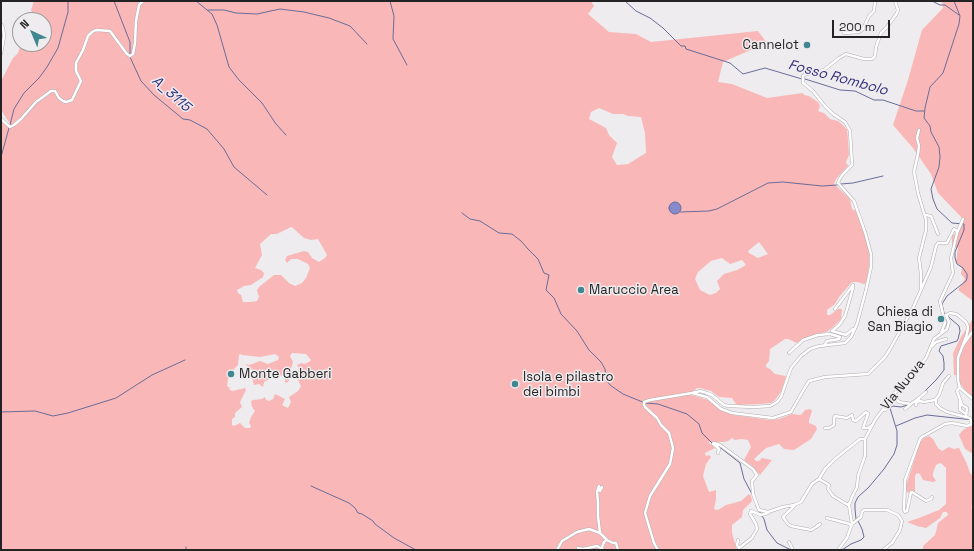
<!DOCTYPE html>
<style>
body{margin:0}
#map{position:relative;width:974px;height:551px;overflow:hidden;background:#eeecee;font-family:"Space Grotesk",sans-serif}
canvas{display:block}
.frame{position:absolute;inset:0;border:2px solid #242324;pointer-events:none}
.north{position:absolute;left:12px;top:12px;width:40px;height:40px;box-sizing:border-box;background:#eeecee;border:1px solid #9d9c9d;border-radius:50%;rotate:316deg;font-size:11px;font-weight:700;line-height:16px;text-align:center;color:#242324}
.north::after{content:'';display:block;margin:auto;width:14px;height:18px;background:#408790;clip-path:polygon(50% 0,100% 100%,50% 72%,0 100%)}
.scale{position:absolute;left:832px;top:20px;width:58px;height:18px;box-sizing:border-box;border:2px solid #242324;border-top:0;padding-left:5px;font-size:12px;line-height:14px;white-space:nowrap;color:#242324;-webkit-text-stroke:3px #eeecee;paint-order:stroke}
</style>
<div id="map">
<canvas width="974" height="551"></canvas>
<div class="frame"></div>
<div class="north">N</div>
<div class="scale">200 m</div>
</div>
<script>
const context = document.querySelector('canvas').getContext('2d');
context.lineJoin = 'round';
function fillPath(path, color) { context.fillStyle = color; context.fill(path, 'evenodd'); }
const toPath = rows => new Path2D(rows.map(r => 'M' + r).join(''));
function trace(path, color, width, dash) { context.strokeStyle = color; context.lineWidth = width; context.lineCap = dash ? 'butt' : 'round'; context.setLineDash(dash || []); context.stroke(path); }
function write(font, color, halo, rows, align = 'center') {
  context.font = font + ' "Space Grotesk",sans-serif'; context.lineWidth = 3; context.setLineDash([]); context.textBaseline = 'middle'; context.strokeStyle = halo; context.fillStyle = color; for (const [text, x, y, turn = 0] of rows) {
    context.save(); context.translate(x, y); context.rotate((+turn || 0) * Math.PI / 180); context.textAlign = isNaN(turn) ? turn : align; if (halo) context.strokeText(text, 0, 0); context.fillText(text, 0, 0); context.restore();
  }
}
fillPath(toPath([
 [34,1,591,1,594,6,588,14,609,32,636,34,651,42,758,31,767,43,723,62,718,82,732,84,767,98,803,93,804,95,809,96,818,102,820,106,818,111,824,113,830,119,838,121,844,126,847,130,848,139,849,155,846,162,848,166,836,179,834,184,850,199,852,209,856,211,865,237,870,255,868,275,866,283,864,284,857,282,852,282,839,297,835,304,827,310,827,315,830,315,838,309,842,309,841,319,832,328,828,331,797,343,788,339,785,339,770,349,769,361,766,365,766,367,770,369,775,374,786,376,782,390,775,400,771,403,760,404,738,405,736,404,732,398,719,397,711,391,700,388,697,388,692,392,692,395,708,400,720,409,734,415,770,420,779,419,792,414,800,415,802,414,805,410,810,409,812,411,809,420,809,423,816,426,817,429,811,439,794,450,784,449,779,444,766,448,754,459,756,461,759,461,762,458,772,460,760,475,751,465,744,460,751,447,748,440,741,439,735,440,732,438,728,441,724,442,709,442,709,443,715,448,705,453,706,456,709,455,711,457,706,464,703,476,709,492,716,490,716,499,714,509,718,510,726,505,741,501,749,494,751,496,752,501,743,510,742,517,732,525,732,533,737,550,1,550,1,121,8,127,11,128,10,124,1,110,1,81,13,58,18,53,21,44,44,44,44,20,35,20,35,17,31,10],
 [599,108,613,114,623,114,628,116,641,117,645,133,646,153,628,164,617,165,612,157,617,143,609,135,606,128,589,119,591,112],
 [291,227,293,228,304,238,311,240,318,239,327,255,325,258,319,262,312,258,308,252,304,251,287,256,285,260,287,263,291,259,298,259,308,264,310,268,306,278,302,283,295,286,289,283,281,275,274,275,259,287,257,290,259,297,257,301,250,302,243,302,241,295,238,293,237,290,244,286,251,285,263,277,264,273,261,270,255,268,262,255,260,244,271,234,277,234],
 [759,242,768,254,758,258,749,253,748,251],
 [722,258,730,264,742,260,746,265,737,270,724,274,717,281,720,289,716,293,710,295,700,290,695,279,698,272,711,261],
 [292,353,306,354,311,360,309,362,304,364,301,363,297,365,299,368,297,372,299,375,298,380,301,386,298,391,289,397,291,402,288,408,282,405,285,399,275,394,273,399,269,401,266,400,265,397,262,399,253,400,251,401,252,407,255,411,251,417,249,423,251,426,250,428,245,428,240,423,234,426,232,425,232,419,235,417,235,413,242,407,240,402,246,390,245,388,232,391,229,389,230,388,227,386,229,374,238,365,239,355,240,354,242,355,260,357,275,354,279,357,278,360,268,364,260,361,249,365,245,364,253,370,256,375,252,378,254,385,259,384,263,387,264,382,275,376,284,375,285,376,285,382,286,383,288,382,291,377,290,372,293,362,290,356],
 [942,1,973,1,973,301,958,290,965,279,961,274,962,268,956,262,958,248,952,246,952,236,959,230,963,219,938,193,931,174,913,148,893,125,908,80,922,30,943,8],
 [973,316,973,397,965,391,959,381,960,376,954,375,953,353,961,337,972,320],
 [973,425,973,454,965,449,959,435,963,430],
 [929,436,933,439,938,448,942,451,949,447,954,449,959,448,967,464,970,473,973,476,973,505,971,507,973,510,973,550,924,550,923,549,923,546,935,535,938,523,948,515,947,512,943,512,940,518,926,528,917,526,907,522,919,518,939,510,946,504,946,468,942,464,940,463,936,465,933,473,933,476,936,481,933,482,923,480,920,474,917,473,915,476,915,491,911,491,908,493,905,489,920,442,924,438]
]), '#f9b8b7');
const water = toPath([
 '669 208a6 6 0 1 1 12 0a6 6 0 1 1-12 0Z'
]);
fillPath(water, '#878bcc');
trace(water, '#696c9a', 1);
trace(toPath([
 [114,1,130,42,130,57,141,81,154,95,183,119,190,120,207,129,224,149,234,167,267,195],
 [196,1,212,14,217,25,229,67,239,80,262,103,276,124,286,135],
 [390,1,394,16,393,39,407,65],
 [625,1,636,11,650,18,663,28,681,46,685,46,686,49,730,63,743,74,765,68,802,79],
 [932,1,940,5,945,5,959,15],
 [208,10,224,10,236,13,257,14,280,9,304,12,329,18,350,26,367,44],
 [805,79,840,90,855,91,874,100,883,100,916,111,924,111],
 [10,125,14,109,24,93,39,78,47,67,58,48,68,12,68,1],
 [1,157,9,128],
 [841,184,853,183,883,176],
 [680,212,709,211,717,209,768,183,783,182,822,186,837,185],
 [462,213,470,219,480,221,499,233,512,234,521,241,528,249,538,259,544,273,549,275,546,290,554,298,561,314,577,331,589,350,601,362,605,369,607,381,610,385,623,394,645,403,658,404,687,414,699,424,702,433,712,443],
 [919,397,936,380,944,370,944,363,943,356,939,351,941,346,957,341,958,339,960,331,959,326,944,313,942,304,947,296,966,281,967,278,967,274,963,268,957,264,955,258,955,252,964,230,964,224,952,223,937,209,933,199,931,189,939,167,940,157,939,147,931,132,930,126,924,118,925,108,930,87,943,73,959,24,960,16,954,1],
 [1,412,35,411,53,416,68,413,116,398,152,375,185,360],
 [896,426,915,418,927,415,973,420],
 [717,445,740,463,744,479,752,494],
 [311,486,349,503,355,508,358,513,362,514,373,521,375,524,394,538,416,550],
 [756,506,764,519,767,530,777,543,791,550],
 [856,519,855,509,855,503,858,497,869,487,884,469,894,454,897,445,897,431,890,408,893,406,901,407,908,405],
 [186,547,186,550],
 [842,550,851,544,861,540,864,537,862,529,858,521]
]), '#696c9a', 1);
const minor = toPath([
 [895,1,898,10,897,13,887,27,881,33,876,47,875,56,872,59,864,59,846,54,839,58,824,70,806,74,803,76,803,83,813,91,824,105,833,114,845,122,850,131,852,165,843,174,839,180,838,183,854,201,865,232,871,254,871,267,866,290,857,324,851,337,845,343,819,346,810,349,801,356,791,368,781,397,777,402,770,406,754,407,729,406,724,405,712,395,707,393,700,391,692,393,707,397,721,409,732,413,773,418,791,412,804,389,809,381,825,377,868,374,885,357,890,349,913,308,931,267,936,246,938,243,947,243,954,229,956,230,957,233],
 [1,24,3,28,4,36,1,54],
 [844,33,859,32,863,29,869,16,874,11,875,1],
 [1,119,10,127,14,125,21,119,36,102,51,91,55,91,59,98,63,101,66,102,72,100,81,81,76,71,76,63,83,50,88,36,92,32,96,30,110,31,127,54,130,56,133,54,135,43,136,21,139,5,143,1],
 [919,130,917,138,919,146,918,154,914,172,918,193,926,220,926,230,919,258,921,274,921,288,922,288],
 [926,215,931,216,938,234],
 [835,309,853,285,853,288,845,316,839,325,832,331,846,335,853,329],
 [941,333,945,323,940,301,953,273,951,258,953,250,957,233,963,219],
 [963,345,973,331],
 [932,346,936,342,946,339],
 [789,353,803,340,818,335,830,334,840,337,839,339,827,341,824,346],
 [960,387,957,391,962,405,967,408,966,417],
 [918,399,926,392],
 [960,402,960,410,966,414],
 [916,405,916,403,920,401],
 [905,409,910,405],
 [883,410,885,410,893,399,896,398,899,402,911,404,918,399,920,401,924,402,935,400,939,395,943,383,949,376],
 [825,428,829,428,834,425,834,418,835,416,847,418,852,415,853,420,856,421,866,412,868,414,863,428,868,428,872,425],
 [718,453,719,449,716,446,713,444,714,443,720,445,753,469,757,475,752,481,753,494,759,510,768,512,783,507,794,505,801,502,812,484,819,479,825,469,835,459,860,439,865,439],
 [819,479,829,485,828,489,833,496,848,505,849,503],
 [599,486,597,492,598,502,598,516,600,533,607,540,613,543,616,543,618,550],
 [599,486,600,491,602,487],
 [932,497,931,499,926,501,912,492,911,492,907,511,905,512,904,510,905,480,920,439,922,437,945,424,952,423,967,426,972,424,970,418,947,412,940,408,936,404,936,399],
 [794,506,783,517,788,524,791,526,811,530,816,527,820,524],
 [827,518,850,524,850,525],
 [852,524,861,517,862,512,864,510,887,510,898,515,902,521,900,530,892,543,883,550],
 [738,540,737,545,739,548,752,538,757,529,756,524,750,514,751,511,761,515,768,513],
 [789,542,793,550],
 [578,548,583,549,597,546,604,550],
 [557,550,562,541,577,532,589,529,600,533],
 [601,550,604,542,607,540],
 [658,550,654,543,645,513,650,496,670,464,673,448,669,433,661,425,657,418,645,407,644,405,644,402,650,400,692,393],
 [838,550,847,538,852,524,849,505,852,497,857,487,858,476,865,456,865,439,875,420,889,401,898,389,913,374,926,358,934,339,947,329,949,322,946,315,950,313,956,314,959,316,966,322,968,327,967,334,958,358,958,380,960,388,973,399]
]);
trace(minor, '#b0adb0', 3.5);
trace(minor, '#fff', 2.5);
for (const [x, y, r, color] of [
 [807,45,4,"#408790"],
 [581,290,4,"#408790"],
 [941,319,4,"#408790"],
 [231,374,4,"#408790"],
 [515,384,4,"#408790"]
]) { const dot = new Path2D(); dot.arc(x, y, r, 0, 2 * Math.PI); context.fillStyle = color; context.fill(dot); trace(dot, '#eeecee', 1.5); }
write('13px', '#242324', '#eeecee', [
 ["Cannelot",799,45,"right"],
 ["Maruccio Area",589,290],
 ["Chiesa di",933,312,"right"],
 ["San Biagio",933,327,"right"],
 ["Monte Gabberi",239,374],
 ["Isola e pilastro",523,377],
 ["dei bimbi",523,392]
], 'left');
write('13px', '#242324', '#eeecee', [
 ["Via Nuova",903,385,-51]
]);
write('italic 14px', '#332e7a', '#eeecee', [
 ["Fosso Rombolo",838,78,15],
 ["A_3115",171,94,41]
]);
</script>
